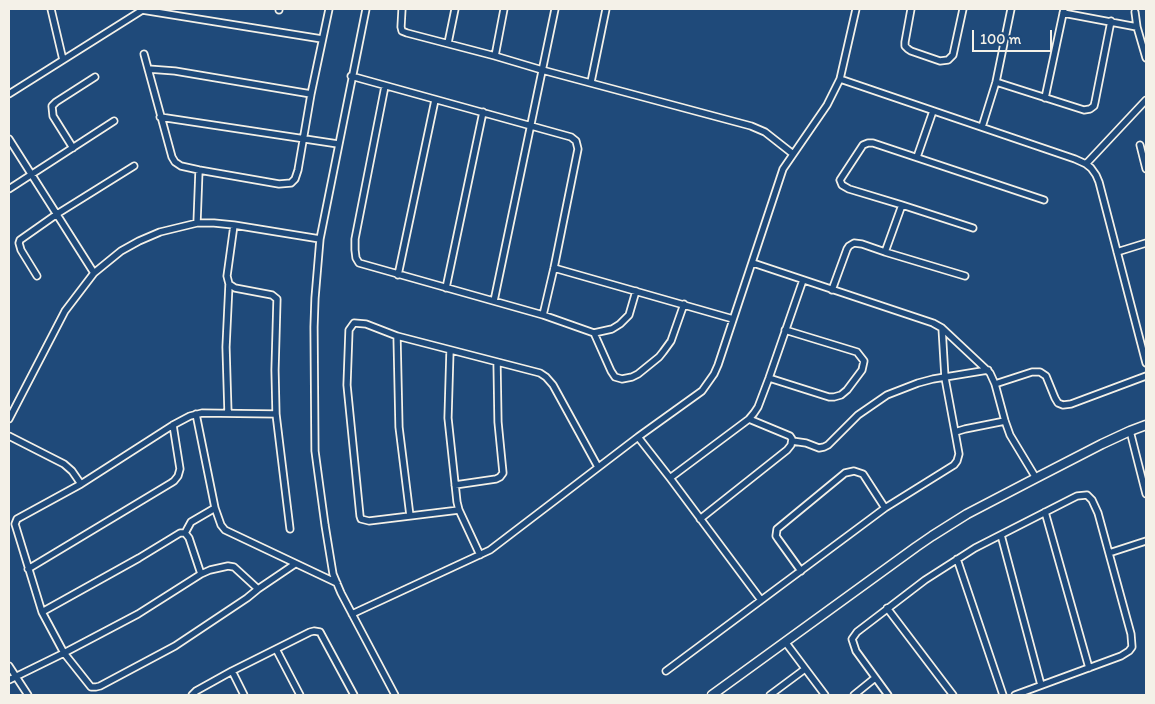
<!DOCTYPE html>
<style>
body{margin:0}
#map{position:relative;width:1155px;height:704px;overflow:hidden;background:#1f4a7a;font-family:Itim,sans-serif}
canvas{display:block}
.frame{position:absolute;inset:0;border:10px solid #f4f1e8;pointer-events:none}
.scale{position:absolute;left:972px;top:30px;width:80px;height:22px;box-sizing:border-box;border:2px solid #f4f1e8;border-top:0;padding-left:6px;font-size:15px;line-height:18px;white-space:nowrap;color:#f4f1e8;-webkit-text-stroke:4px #1f4a7a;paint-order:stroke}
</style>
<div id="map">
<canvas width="1155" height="704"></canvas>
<div class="frame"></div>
<div class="scale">100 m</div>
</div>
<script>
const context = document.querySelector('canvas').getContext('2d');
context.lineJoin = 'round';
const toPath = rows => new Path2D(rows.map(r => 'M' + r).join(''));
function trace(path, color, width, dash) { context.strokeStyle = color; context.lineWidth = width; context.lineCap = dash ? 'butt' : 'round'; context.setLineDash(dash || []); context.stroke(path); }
const street = toPath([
 [51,9,63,60],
 [366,9,320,239,315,298,314,327,315,451,325,525,333,574,341,593,395,695],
 [402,9,401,27,402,31,407,33,495,56,542,70,751,126,765,132,793,154],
 [911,9,905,42,905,46,908,49,911,51,940,61,948,60,953,55,963,9],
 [142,10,322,39],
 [279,10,279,9],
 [1135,12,1137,27,1146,58],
 [1063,13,1137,27],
 [448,43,455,9],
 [144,54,172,157,175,162,181,166,199,170,279,184,291,183,295,179,298,170,311,94,329,9],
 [495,56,504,9],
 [148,69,175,71,311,94],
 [351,76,571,137,576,141,578,149,554,268,543,315],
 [840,79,1075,159,1086,164,1091,168,1096,175,1099,182,1146,363],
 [591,82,606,9],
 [996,82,1084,110,1090,109,1094,106,1095,102,1111,21],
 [385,86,355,239,355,250,356,258,359,263,543,315,594,333,611,371,615,377,622,379,632,377,638,374,659,357,663,352,671,341,684,304],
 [9,94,144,9],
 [1045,98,1064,9],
 [160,117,338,144],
 [982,127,996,82,1011,9],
 [9,139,94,273],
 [1140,145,1146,169],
 [73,148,53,116,52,106,56,102,95,77],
 [917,157,933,111],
 [1086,164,1146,100],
 [9,189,114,121],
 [197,223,199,170],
 [234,225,227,276,229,284,235,288,272,295,277,299,275,370,276,414,290,529],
 [973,228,902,205,849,189,842,185,840,180,863,145,868,143,873,143,1044,200],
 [885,252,902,205],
 [1117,252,1146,243],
 [753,263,933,323,942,328,990,373,995,384,1005,421,1010,435,1036,478],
 [554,268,733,319],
 [398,275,435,100],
 [37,276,21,250,19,243,20,240,57,214,134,166],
 [446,288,483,112],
 [832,290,847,249,849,246,854,243,862,244,885,252,965,276],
 [494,301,555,9],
 [942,328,945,378,955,432],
 [594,333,612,329,620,324,629,315,636,291],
 [397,336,399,427,410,516],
 [450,350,448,418,457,502,459,510,480,555],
 [769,378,829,397,834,397,841,395,847,390,862,370,864,361,857,352,785,330],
 [995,384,1032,372,1040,372,1046,376,1055,398,1058,403,1063,405,1071,404,1146,376],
 [228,413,226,347,229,284],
 [196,414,215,508,221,525,225,530,337,583],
 [9,419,65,311,94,273,121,251,139,241,160,232,197,223,214,223,234,225,320,239],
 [1130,431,1146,494],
 [9,436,64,464,72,471,81,484],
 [638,437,670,478,761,600],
 [792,441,806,443,819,448,824,447,828,445,858,415,887,395,918,383,933,379,988,370],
 [670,478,749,419,754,413,758,407,769,378,803,280],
 [455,485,496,479,500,477,503,473,498,422,497,362],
 [459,510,369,521,361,519,360,516,347,385,349,330,354,323,366,324,397,336,540,373,546,377,553,385,598,467],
 [1045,512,1089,668],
 [700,519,787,450,791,445,792,439,790,436,749,419],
 [185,533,191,522,215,508],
 [1001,535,1041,685],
 [1109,553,1146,541],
 [957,559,1003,695],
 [28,569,171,483,174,481,178,476,180,469,173,425],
 [801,571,778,539,776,536,777,529,845,473,854,471,863,474,885,508],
 [258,589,295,564],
 [887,608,953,695],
 [42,612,139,558,180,533,185,533,189,538,201,574],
 [352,614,490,550,638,437,702,391,714,374,718,365,783,169,827,105,840,79,856,9],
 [786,643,825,695],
 [276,649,300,695],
 [9,666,28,695],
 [232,671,244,695],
 [666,671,885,508,954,465,957,461,959,454,955,432,965,429,1005,421],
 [9,680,64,653,138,614,201,574,210,570,228,566,234,567,258,589,247,598,175,646,100,686,96,687,91,687,64,653,42,612,15,524,17,519,81,484,173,425,190,416,202,413,276,414],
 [192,695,196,691,232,671,310,632,314,631,320,632,354,695],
 [770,695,805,669],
 [854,695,875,678],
 [888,695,856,651,852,639,857,632,925,580,975,548,1071,499,1077,496,1087,495,1092,500,1098,513,1131,634,1132,647,1129,651,1121,656,1015,695]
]);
const secondary = toPath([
 [712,695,916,547,932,536,967,514,1036,478,1102,444,1130,431,1146,425]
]);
trace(street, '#f4f1e8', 9);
trace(secondary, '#f4f1e8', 11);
trace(street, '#1f4a7a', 5.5);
trace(secondary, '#1f4a7a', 8);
</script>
